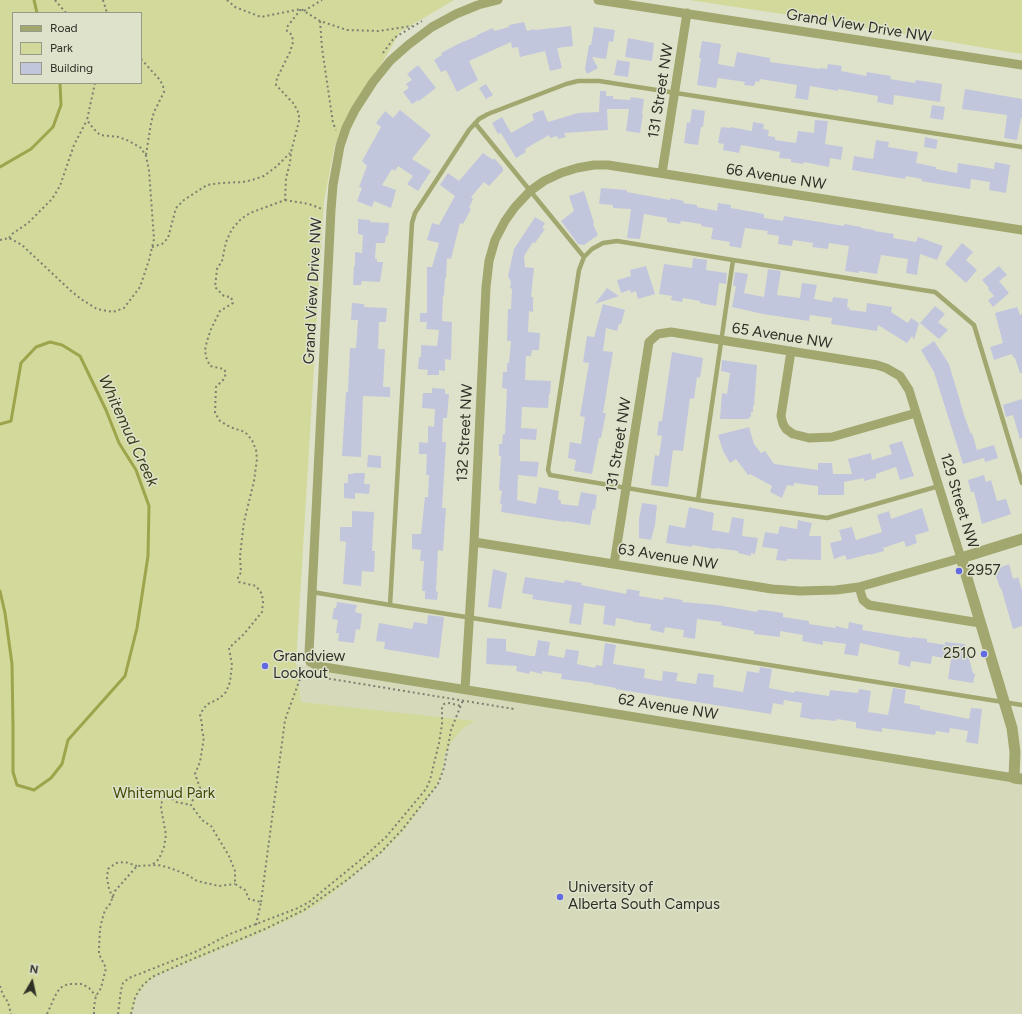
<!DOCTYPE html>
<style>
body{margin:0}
#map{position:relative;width:1022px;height:1014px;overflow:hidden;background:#dfe2cb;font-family:Figtree,sans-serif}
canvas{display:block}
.legend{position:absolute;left:12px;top:12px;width:130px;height:72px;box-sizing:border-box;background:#dfe2cb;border:1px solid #989a89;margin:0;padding:5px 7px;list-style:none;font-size:12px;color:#2e2f26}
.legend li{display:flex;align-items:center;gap:8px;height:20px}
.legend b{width:20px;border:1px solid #989a89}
.north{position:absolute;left:12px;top:962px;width:40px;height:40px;-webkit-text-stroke:3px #dfe2cb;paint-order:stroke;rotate:9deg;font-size:11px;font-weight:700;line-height:16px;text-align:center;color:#2e2f26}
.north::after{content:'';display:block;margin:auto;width:14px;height:18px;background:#2e2f26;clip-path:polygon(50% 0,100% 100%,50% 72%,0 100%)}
</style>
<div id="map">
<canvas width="1022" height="1014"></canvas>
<ul class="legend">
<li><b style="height:5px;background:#a1a76e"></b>Road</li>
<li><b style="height:11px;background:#d2d99a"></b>Park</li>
<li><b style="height:11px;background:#c1c6dc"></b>Building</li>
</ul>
<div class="north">N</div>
</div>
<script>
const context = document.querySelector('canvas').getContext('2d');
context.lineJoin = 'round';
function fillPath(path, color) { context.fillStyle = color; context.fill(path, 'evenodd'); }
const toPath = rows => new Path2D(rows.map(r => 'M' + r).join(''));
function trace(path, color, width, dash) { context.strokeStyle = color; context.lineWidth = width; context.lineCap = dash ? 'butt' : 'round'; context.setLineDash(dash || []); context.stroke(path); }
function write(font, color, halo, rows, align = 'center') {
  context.font = font + ' Figtree,sans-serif'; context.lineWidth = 3; context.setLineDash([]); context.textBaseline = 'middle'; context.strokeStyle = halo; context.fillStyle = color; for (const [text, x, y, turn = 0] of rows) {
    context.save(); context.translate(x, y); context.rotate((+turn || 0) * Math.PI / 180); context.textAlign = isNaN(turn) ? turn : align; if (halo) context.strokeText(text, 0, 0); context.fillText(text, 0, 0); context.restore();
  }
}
fillPath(toPath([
 [296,664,1022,779,1022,1014,70,1014]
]), '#d6dabb');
fillPath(toPath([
 [0,0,454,0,400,32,335,144,324,201,296,664,301,702,475,721,463,728,452,741,445,754,442,772,437,786,405,829,384,851,324,900,301,914,263,932,156,976,145,985,136,998,132,1014,0,1014],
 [13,13,141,13,141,83,13,83],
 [689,0,1022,0,1022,54,796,16]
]), '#d2d99a');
trace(toPath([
 [34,0,37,13],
 [0,167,31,149,53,127,61,105,60,83],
 [0,424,11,421,21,363,36,347,50,342,62,345,80,356,106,410,119,443,136,470,149,506,148,556,137,628,125,676,68,740,62,764,51,778,34,790,17,785,13,772,13,727,12,664,5,613,0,591]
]), '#9da44b', 3);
fillPath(toPath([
 [524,22,527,31,534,29,535,30,571,26,573,46,557,48,562,68,550,71,545,51,520,57,518,47,512,48,511,42,469,61,478,80,457,92,446,70,441,72,434,60,442,55,441,53,458,44,477,36,477,35,493,28,494,31,509,27,509,25],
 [594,27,615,30,613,42,609,41,606,59,592,57,598,68,587,74,585,69,589,45,591,45],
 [628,38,654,43,652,61,625,57],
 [702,41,721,44,718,64,734,67,737,52,770,58,770,62,820,69,820,68,827,69,828,64,842,66,841,71,866,76,867,72,891,76,890,79,915,83,916,80,942,84,940,102,894,95,893,105,877,102,878,96,838,89,838,91,810,86,808,100,795,98,797,85,760,79,759,82,756,81,754,86,744,85,745,82,718,78,716,88,697,85,701,58,699,58],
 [617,60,630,62,628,77,614,75],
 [418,65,436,88,419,101,418,100,412,104,403,92,409,88,406,84,412,80,407,74],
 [486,84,493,95,486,99,479,88],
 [965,89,1022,99,1022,118,1021,118,1017,140,1004,138,1007,115,962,109],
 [600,91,606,91,606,96,613,96,613,99,630,100,631,97,644,99,642,114,643,114,640,133,626,131,629,109,607,109,608,130,564,133,566,137,558,139,557,136,550,138,549,135,525,149,526,152,516,158,501,133,498,134,492,123,502,117,511,133,534,120,532,114,543,110,548,122,578,113,599,112],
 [932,105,945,107,943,120,930,118],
 [692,109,705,111,703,127,701,127,698,145,684,143,687,122,690,123],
 [400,110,431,135,412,159,431,171,418,191,407,184,413,176,398,166,395,171,392,169,382,185,396,190,391,208,374,201,372,207,357,201,362,188,359,187,367,166,362,161,381,127,376,123,385,111,393,118],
 [815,120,828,121,825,144,843,147,841,160,830,158,829,167,804,162,803,164,791,162,791,159,779,158,780,152,741,145,739,153,723,150,724,144,718,143,721,127,730,128,730,127,752,131,753,122,764,124,763,129,769,130,768,136,775,137,775,140,796,143,798,131,814,133],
 [925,137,938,140,936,149,924,147],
 [876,140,889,142,888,147,918,152,916,163,936,167,936,169,957,173,958,163,994,169,995,162,1010,165,1006,193,989,190,990,182,971,179,970,189,921,181,922,179,906,176,905,179,852,170,854,156,873,159],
 [483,153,493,160,494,158,503,168,503,171,489,186,484,182,471,197,473,199,469,208,471,209,463,224,460,223,451,259,447,258,446,278,445,278,444,296,443,296,442,321,452,322,451,360,445,359,445,371,439,370,439,375,427,375,428,370,418,369,419,357,421,357,421,345,437,346,439,330,426,329,427,322,420,322,420,313,427,313,427,267,432,267,439,243,427,240,432,223,439,225,455,196,440,185,448,173,459,181],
 [601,188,627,190,627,192,670,200,670,198,684,201,683,203,697,205,697,207,717,211,718,203,731,205,731,208,764,214,764,218,783,221,784,216,844,226,844,224,861,227,861,228,874,230,874,231,894,234,893,238,916,242,918,237,943,246,937,260,920,254,917,275,906,273,908,259,881,255,877,274,859,271,859,273,845,271,849,246,829,243,828,249,812,247,813,243,793,240,792,246,778,244,779,236,767,234,768,231,745,228,741,248,729,246,730,242,711,239,713,228,701,226,701,224,681,221,680,224,667,222,667,218,644,214,640,239,627,238,631,209,613,208,613,205,599,204],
 [584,191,594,223,593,224,598,235,584,245,578,244,561,221,574,211,569,196],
 [535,217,545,223,542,228,545,229,535,243,533,242,524,256,525,267,534,268,531,297,533,297,533,312,529,311,528,332,540,333,539,350,532,350,531,356,526,356,525,380,551,381,550,394,549,394,548,408,522,407,521,428,537,429,536,440,520,439,520,461,539,462,537,477,518,475,517,500,536,504,539,487,559,491,558,499,561,501,561,504,578,506,581,492,597,495,595,510,593,509,590,525,565,521,565,522,501,512,502,505,500,503,502,491,499,490,501,456,499,456,499,444,502,444,503,434,505,434,507,389,502,388,503,372,507,372,507,363,509,363,511,341,507,341,508,309,511,309,512,289,510,288,511,282,508,276,514,249],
 [358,219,370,220,370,222,389,223,388,236,386,235,385,243,376,243,375,259,377,259,377,262,383,262,380,282,362,281,361,285,353,285,354,266,355,266,355,252,362,253,363,235,358,234],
 [962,243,973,252,966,260,977,270,966,283,945,264],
 [693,258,707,260,706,270,727,273,726,284,719,283,716,306,700,303,700,301,683,298,682,302,671,300,672,296,659,294,664,264,692,268],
 [646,266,655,294,638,299,636,291,631,293,630,290,621,293,617,280,631,276,630,270],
 [999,266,1007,275,999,281,1009,293,993,307,988,300,994,296,988,289,989,288,982,280],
 [768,269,781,271,777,295,800,298,802,283,817,285,814,299,832,302,833,297,848,299,847,307,850,308,849,310,866,312,867,303,892,307,891,312,908,323,911,318,919,323,914,340,912,336,907,343,878,325,877,331,831,324,832,318,810,315,809,321,763,314,732,307,736,286,733,286,735,272,748,274,744,293,764,297],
 [607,288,619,296,595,304],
 [352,303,364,304,364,307,387,308,386,322,379,322,378,349,385,349,383,387,390,387,390,397,363,396,361,457,342,456,346,392,348,392,350,348,356,348,358,320,351,320],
 [603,304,625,310,621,324,619,324,617,331,606,328,603,351,613,352,603,413,606,413,601,438,599,438,592,474,574,471,576,460,568,458,570,442,581,444,585,417,580,416,589,363,583,362,587,336,594,337],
 [935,306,945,314,938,322,948,330,939,339,920,323],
 [1017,307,1020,315,1022,314,1022,373,1020,373,1015,358,1014,358,1012,354,994,360,990,347,1003,343,995,313],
 [934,341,949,364,965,418,971,434,972,433,977,450,994,445,998,458,985,462,984,458,963,464,934,372,921,350],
 [672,352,703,358,700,378,697,377,694,399,690,398,683,451,673,450,668,487,651,485,655,455,659,456,662,436,657,435,659,421,662,421],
 [722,360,757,365,754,406,753,406,753,412,751,412,751,417,749,417,749,419,720,419,722,393,727,394,730,373,721,371],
 [432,388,445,389,445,394,449,394,447,418,443,418,442,442,446,442,442,508,446,508,443,551,438,550,436,591,438,592,437,600,425,599,425,591,422,591,424,561,420,561,421,550,412,549,412,534,421,534,425,497,428,497,429,475,426,475,427,454,419,454,419,442,428,443,428,426,434,427,435,409,422,408,423,393,432,393],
 [1022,399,1022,438,1020,439,1013,415,1006,417,1003,405],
 [749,427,754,444,761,453,765,451,774,464,818,470,818,463,832,463,833,474,852,474,848,459,871,453,872,460,892,454,889,445,902,441,914,476,900,480,896,467,876,474,876,478,864,481,864,478,844,482,844,495,818,495,818,486,794,483,794,486,787,485,782,498,770,492,772,486,750,474,748,475,736,459,730,463,723,451,718,435],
 [368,455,381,456,381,468,367,467],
 [353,473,365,473,364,484,370,484,369,494,355,493,355,499,344,498,344,483,348,483,348,474,353,474],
 [984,475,986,482,991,480,997,501,1006,499,1011,514,982,524,974,492,971,492,968,480],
 [642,503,657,505,655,525,651,540,639,538,639,519],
 [689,507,714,513,712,530,729,533,732,517,744,519,742,536,758,538,755,554,751,553,751,556,738,553,738,551,716,548,715,549,692,545,692,547,666,543,669,525,685,528],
 [922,508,929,531,915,535,917,543,906,547,904,541,883,548,884,551,870,555,870,554,847,560,845,555,834,559,830,543,842,540,839,530,852,527,856,540,882,532,877,515,889,511,891,519],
 [352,511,374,512,372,551,375,551,374,572,362,571,361,586,343,584,346,542,340,541,340,527,352,527],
 [798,520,812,523,809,536,821,536,821,560,787,559,787,561,776,560,778,549,762,547,765,532,778,534,780,526,797,529],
 [1009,564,1013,579,1018,577,1022,590,1022,626,1013,629,1001,588,1000,588,994,570],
 [493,569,507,573,501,609,488,607],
 [525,577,564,583,565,580,582,583,581,585,626,594,627,589,640,591,639,596,663,600,664,597,683,600,682,602,717,605,757,612,757,610,763,610,783,613,783,617,809,621,809,624,835,628,836,626,848,629,849,622,863,625,862,630,911,638,912,637,927,639,927,642,945,645,945,642,965,644,973,673,975,674,973,683,948,679,951,659,932,656,931,664,911,661,910,667,898,664,900,652,860,643,858,656,844,654,846,644,823,641,823,645,802,641,803,635,780,631,780,637,754,634,754,631,721,625,722,622,697,619,695,639,683,637,684,630,665,627,664,633,650,630,651,624,633,622,633,621,616,618,615,626,603,624,605,606,584,603,581,625,569,623,572,605,532,599,533,595,522,593],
 [337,602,357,605,355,612,362,614,360,630,356,629,354,643,338,641,339,633,336,633,338,620,332,619,334,608,336,608],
 [428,615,444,617,439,658,384,649,385,642,376,641,379,623,412,629,414,622,427,624],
 [487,638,506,639,506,651,531,656,535,656,538,640,550,642,548,655,564,658,566,649,579,651,577,664,595,668,596,665,602,666,605,643,616,645,613,664,645,669,644,678,662,681,663,671,678,673,676,681,696,684,698,673,714,675,713,687,743,692,747,671,759,673,760,667,772,669,769,688,794,693,795,691,829,696,830,690,858,693,859,689,871,691,868,712,888,715,893,688,906,690,904,703,920,706,920,709,969,719,971,708,982,709,978,744,966,742,968,731,950,728,949,733,936,731,935,735,882,728,882,732,856,728,856,722,837,719,836,721,815,719,815,720,800,717,802,703,784,700,783,705,773,703,771,714,615,689,616,688,593,684,593,683,561,679,562,674,542,671,542,674,530,671,529,674,516,671,517,666,486,664]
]), '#c1c6dc');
trace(toPath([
 [55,0,66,13],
 [103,0,107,13],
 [227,0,235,7,261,17,301,9,320,21,347,30,379,31,412,26],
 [304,11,322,0],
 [320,21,322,48,333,123,336,130],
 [383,53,394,38,422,21],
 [141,59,160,80,163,86,164,92,154,112,151,123,146,155],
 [285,200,309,204,322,209],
 [9,238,12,234,28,223,52,199,60,186,74,145,87,120],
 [0,240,9,238,22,245,71,291,81,299,97,309,113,312,124,308,140,287,149,260,154,239,149,170,146,156,141,148,129,141,119,137,100,135,93,128,87,120,95,83],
 [152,247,162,244,168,238,176,208,184,200,207,185,221,183,243,182,252,180,264,176,277,166,290,153],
 [319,677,514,709],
 [153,864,159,859,164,847,166,835,161,808,163,794,169,796,176,802,191,805],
 [113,898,109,889,107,878,108,869,116,863,125,862,137,866],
 [261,902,285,720,301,676,305,671],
 [256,925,261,902,249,899,245,890,235,884,235,871,229,856,211,826,202,820,191,805,195,794,200,788,195,774,200,762,204,737,202,732,202,723,200,716,203,709,208,704,220,698,226,692,230,682,232,665,229,648,244,634,262,612,263,602,262,594,256,586,239,582,238,579,238,576,241,573,240,557,242,538,244,522,254,481,257,459,256,450,252,440,245,432,230,427,220,421,215,413,216,387,224,379,226,373,224,369,210,366,206,357,205,350,207,341,211,329,220,311,233,303,231,297,224,296,215,287,217,269,222,261,226,242,232,229,241,219,250,213,285,200,286,178,290,163,291,152,299,121,299,114,294,104,276,85,277,78,290,52,293,42,292,35,287,31,287,27,301,9],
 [0,986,3,995,8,1002,11,1014],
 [47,1014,55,996,60,988,68,984,82,984,89,988,96,996],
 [94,1014,94,1006,96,996,101,988,106,968,99,954,99,949,100,929,102,920,105,910,110,904,115,891,137,866,158,865,167,867,186,874,197,881,219,886,235,884],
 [118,1014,121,990,123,983,129,978,195,952,230,934,298,908,309,902,364,857,386,837,426,789,430,780,439,743,442,724,442,708,444,704,449,703,461,706],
 [131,1014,135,998,138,992,143,985,152,977,188,961,265,929,304,910,347,880,380,853,402,830,438,784,444,768,451,730,463,700]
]), '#7e8071', 2, [2, 3]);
trace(toPath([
 [475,123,584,257,579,270,548,470,550,475,698,500],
 [584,257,592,249,603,243,617,241,733,260],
 [939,486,827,518,698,500,733,260,935,292,974,325,1022,483],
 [312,592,390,605,412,223,415,213,469,130,479,119,488,114,566,84,578,81,599,81,1022,147],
 [390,605,1022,705]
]), '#a1a76e', 4.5);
trace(toPath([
 [498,0,478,5,456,14,432,27,408,45,390,61,373,82,355,110,346,128,340,146,333,185,331,210,309,653,310,662,318,666,1014,778],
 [598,0,1022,65],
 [662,173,687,13],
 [791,351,781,416,783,424,786,429,793,434,809,438,832,437,916,413],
 [474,542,772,589,800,591,836,590,859,587,961,558,909,390,900,376,886,368,877,365,671,332,658,334,649,342,614,564],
 [859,587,863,600,869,605,980,623],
 [465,689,474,542,486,287,489,261,495,240,505,221,515,207,530,191,544,181,561,173,577,168,594,165,608,165,1022,230]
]), '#a1a76e', 9);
trace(toPath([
 [1022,539,961,558,1012,728,1015,752,1014,778,1022,779]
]), '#a1a76e', 11);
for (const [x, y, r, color] of [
 [959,571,4,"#626ae3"],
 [984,654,4,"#626ae3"],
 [265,666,4,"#626ae3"],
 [560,897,4,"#626ae3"]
]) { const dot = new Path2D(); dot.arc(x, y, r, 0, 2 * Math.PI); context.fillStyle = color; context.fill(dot); trace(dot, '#dfe2cb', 1.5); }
write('15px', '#2e2f26', '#dfe2cb', [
 ["Grand View Drive NW",859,26,9],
 ["131 Street NW",661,91,-81],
 ["66 Avenue NW",776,177,9],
 ["Grand View Drive NW",313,291,-87],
 ["65 Avenue NW",782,336,9],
 ["132 Street NW",465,433,-87],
 ["131 Street NW",619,445,-81],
 ["129 Street NW",959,501,73],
 ["63 Avenue NW",668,557,9],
 ["62 Avenue NW",668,707,9]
]);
write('15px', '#2e2f26', '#dfe2cb', [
 ["2957",967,571],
 ["2510",976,654,"right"],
 ["Grandview",273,657],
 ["Lookout",273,674],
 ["University of",568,888],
 ["Alberta South Campus",568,905]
], 'left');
write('15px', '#454902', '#dfe2cb', [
 ["Whitemud Park",164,794]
]);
write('italic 16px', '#3c3f19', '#dfe2cb', [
 ["Whitemud Creek",128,431,65]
]);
</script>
